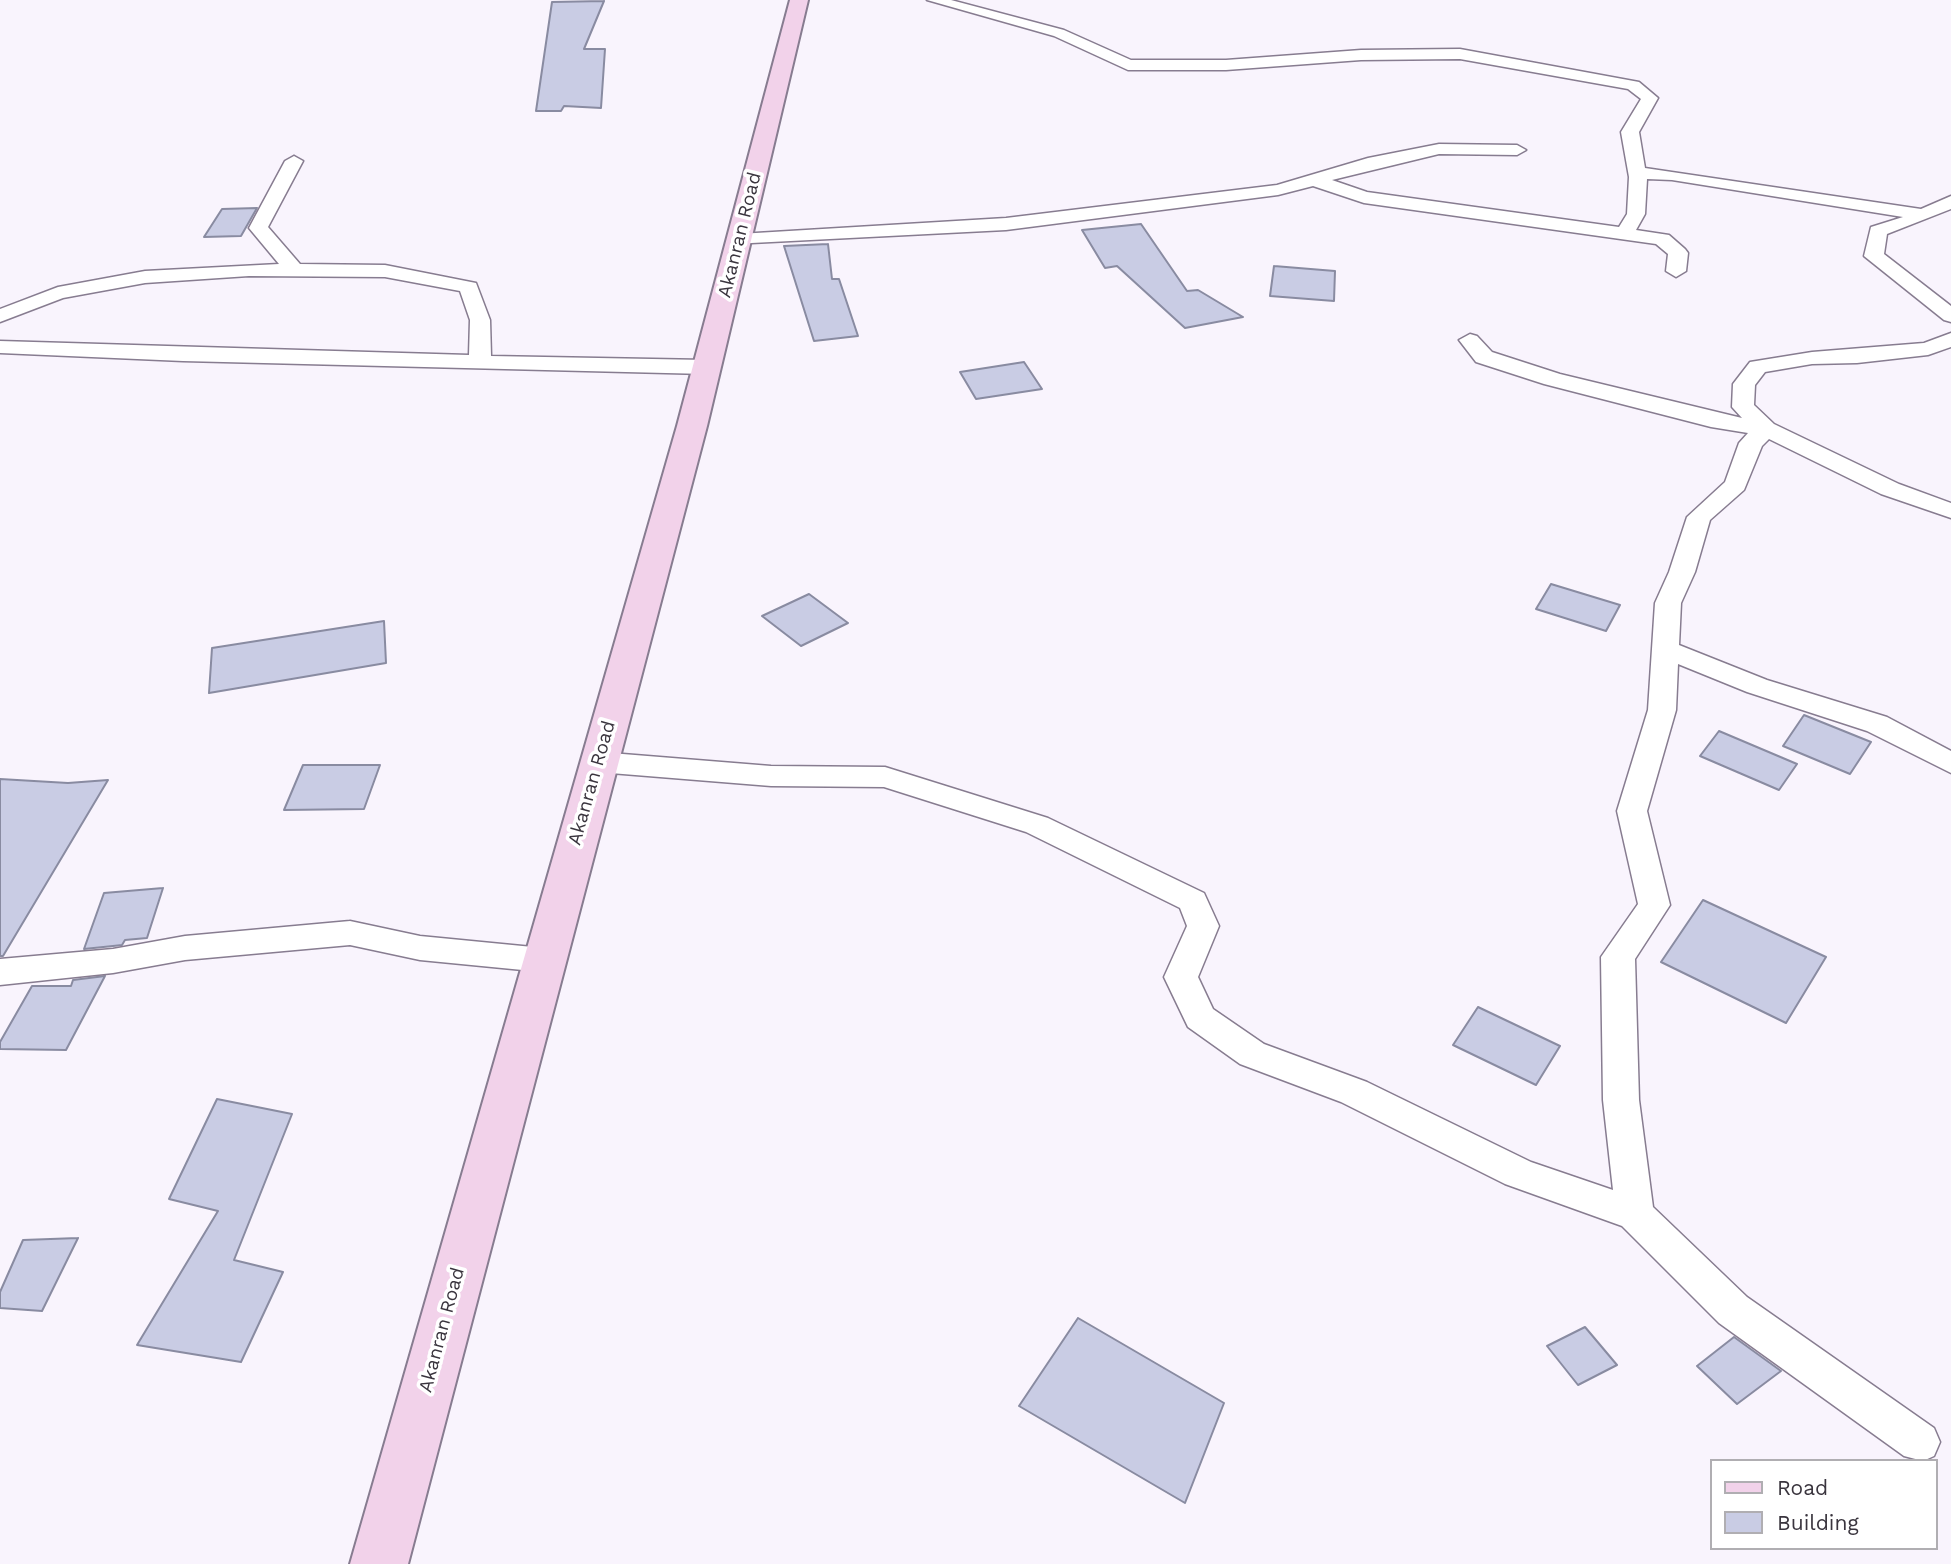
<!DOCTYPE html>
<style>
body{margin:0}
#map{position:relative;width:1951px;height:1564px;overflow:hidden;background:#f9f4fd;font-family:"Work Sans",sans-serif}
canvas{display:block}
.legend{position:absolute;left:1710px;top:1459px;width:228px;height:91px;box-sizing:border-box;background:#fff;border:2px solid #b0aeb2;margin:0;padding:9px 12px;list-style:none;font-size:21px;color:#3a353e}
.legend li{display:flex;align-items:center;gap:14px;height:35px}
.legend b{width:35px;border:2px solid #b0aeb2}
</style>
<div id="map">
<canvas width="1951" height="1564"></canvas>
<ul class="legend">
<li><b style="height:9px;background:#f2d2ea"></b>Road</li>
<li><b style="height:19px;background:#c9cce4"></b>Building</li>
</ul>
</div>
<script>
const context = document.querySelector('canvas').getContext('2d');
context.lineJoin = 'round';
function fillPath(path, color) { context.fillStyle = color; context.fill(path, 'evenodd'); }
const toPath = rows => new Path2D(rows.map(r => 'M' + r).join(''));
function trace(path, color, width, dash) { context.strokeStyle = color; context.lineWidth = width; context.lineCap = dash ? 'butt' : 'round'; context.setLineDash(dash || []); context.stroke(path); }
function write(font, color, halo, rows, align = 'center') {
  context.font = font + ' "Work Sans",sans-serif'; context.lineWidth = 7; context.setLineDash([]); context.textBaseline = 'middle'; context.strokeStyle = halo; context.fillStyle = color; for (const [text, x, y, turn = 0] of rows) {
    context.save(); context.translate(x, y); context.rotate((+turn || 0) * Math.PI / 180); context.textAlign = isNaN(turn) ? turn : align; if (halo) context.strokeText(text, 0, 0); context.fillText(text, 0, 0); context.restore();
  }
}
const building = toPath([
 [604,1,584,49,605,49,601,108,564,106,561,111,536,111,552,2,604,1],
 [257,208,241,236,204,237,222,209,257,208],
 [1141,224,1187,291,1198,290,1243,317,1185,328,1117,266,1105,268,1082,230,1141,224],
 [828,244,832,279,839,279,858,336,814,341,784,246,828,244],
 [1274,266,1335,271,1334,301,1270,296,1274,266],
 [1024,362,1042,389,976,399,960,372,1024,362],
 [1551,584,1620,605,1606,631,1536,609,1551,584],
 [809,594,848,623,801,646,762,616,809,594],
 [384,621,386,663,209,693,212,648,384,621],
 [1804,715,1871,742,1850,774,1783,746,1804,715],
 [1719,731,1797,764,1779,790,1700,756,1719,731],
 [303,765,380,765,364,809,284,810,303,765],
 [0,779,68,783,108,780,3,956,0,956,0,779],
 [163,888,147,938,125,940,122,945,113,946,84,949,104,893,163,888],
 [1703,900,1826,957,1786,1023,1661,962,1703,900],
 [105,976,66,1050,0,1049,0,1042,32,986,71,986,73,980,105,976],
 [1478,1007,1560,1046,1536,1085,1453,1045,1478,1007],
 [217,1099,292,1114,234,1260,283,1272,241,1362,137,1345,218,1211,169,1199,217,1099],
 [78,1238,42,1311,0,1308,0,1292,23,1240,78,1238],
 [1078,1318,1224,1403,1185,1503,1019,1406,1078,1318],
 [1585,1327,1617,1365,1578,1385,1547,1346,1585,1327],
 [1734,1337,1781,1371,1737,1404,1697,1366,1734,1337]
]);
fillPath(building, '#c9cce4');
trace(building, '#898ba1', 2);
const minor = toPath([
 [927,0,951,0,1064,30,1131,60,1226,60,1361,50,1460,49,1639,82,1658,98,1639,132,1645,168,1921,209,1951,196,1951,209,1887,234,1884,254,1951,306,1951,322,1944,320,1864,256,1871,227,1903,217,1672,180,1647,179,1645,214,1636,230,1669,235,1685,249,1688,253,1686,271,1676,277,1666,271,1668,254,1656,244,1364,203,1313,186,1278,195,1006,230,732,244,729,240,732,236,739,234,1006,218,1277,185,1368,158,1439,144,1517,145,1526,150,1517,155,1439,154,1332,180,1367,192,1619,227,1627,214,1629,177,1621,132,1641,99,1628,89,1460,59,1361,60,1226,70,1128,70,1054,36,927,0],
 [294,156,303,161,268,227,300,264,385,265,476,283,490,320,491,356,706,360,717,367,706,374,183,361,0,353,0,341,469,355,470,320,460,291,385,277,249,276,145,283,63,298,0,322,0,309,58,287,145,271,279,264,249,228,285,161,294,156],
 [1951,333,1951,347,1928,355,1857,363,1812,364,1765,372,1755,385,1754,405,1774,424,1899,484,1951,503,1951,518,1881,494,1769,439,1762,446,1744,490,1710,520,1695,572,1681,603,1679,645,1767,680,1887,717,1951,751,1951,773,1867,731,1747,692,1678,664,1676,710,1647,811,1670,905,1635,959,1639,1100,1653,1207,1747,1297,1934,1428,1940,1442,1934,1456,1923,1461,1904,1456,1719,1323,1622,1226,1505,1184,1341,1102,1240,1064,1188,1027,1164,977,1187,926,1180,908,1026,832,884,787,771,786,598,772,588,769,583,762,588,755,598,752,771,766,885,767,1048,818,1204,893,1219,926,1198,977,1213,1009,1264,1044,1367,1082,1531,1162,1613,1190,1603,1100,1601,957,1638,904,1617,811,1648,710,1655,603,1669,572,1687,517,1725,482,1739,443,1748,433,1711,427,1544,384,1476,362,1459,340,1470,334,1477,336,1492,352,1560,374,1742,418,1732,407,1733,384,1750,362,1812,352,1924,343,1951,333],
 [350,921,420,936,543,948,555,951,560,960,555,969,543,972,420,960,350,945,185,960,113,973,0,985,0,959,113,949,185,936,350,921]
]);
const secondary = toPath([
 [790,0,808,0,707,426,408,1564,350,1564,677,426,790,0]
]);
trace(minor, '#877c90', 3);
trace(secondary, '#877c90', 4);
fillPath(minor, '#fff');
fillPath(secondary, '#f2d2ea');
write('19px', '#3a353e', '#fff', [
 ["Akanran Road",740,235,-76],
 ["Akanran Road",592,783,-74],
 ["Akanran Road",442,1330,-75]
]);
</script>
